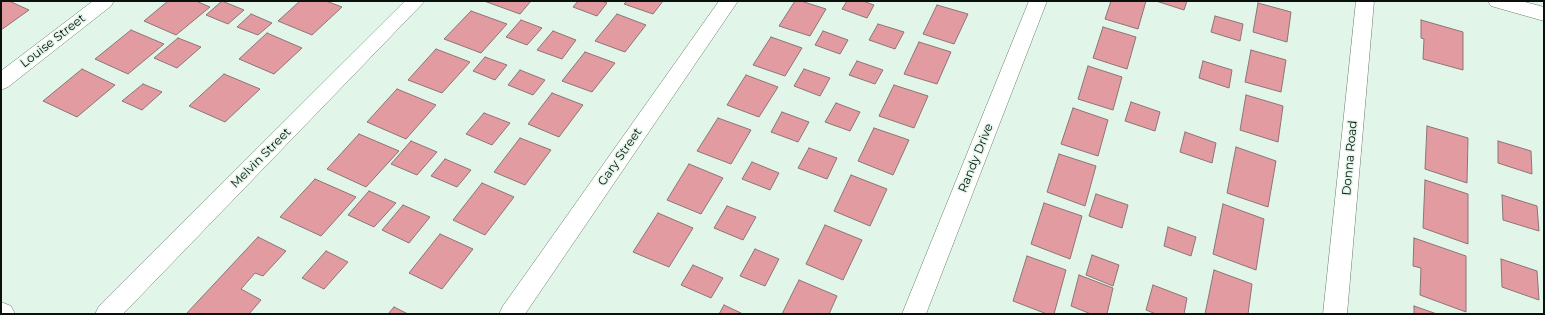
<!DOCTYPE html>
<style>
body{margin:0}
#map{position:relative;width:1545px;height:315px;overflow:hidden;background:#e1f6e8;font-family:Montserrat,sans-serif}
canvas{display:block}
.frame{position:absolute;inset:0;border:2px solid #0a110d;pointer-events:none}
</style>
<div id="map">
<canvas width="1545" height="315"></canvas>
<div class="frame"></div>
</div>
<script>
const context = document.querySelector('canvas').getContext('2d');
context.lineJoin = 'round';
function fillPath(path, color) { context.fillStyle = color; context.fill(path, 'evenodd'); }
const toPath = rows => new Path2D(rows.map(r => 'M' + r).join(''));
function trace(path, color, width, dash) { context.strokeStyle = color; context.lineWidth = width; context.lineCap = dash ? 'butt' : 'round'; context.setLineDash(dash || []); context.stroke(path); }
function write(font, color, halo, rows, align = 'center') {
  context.font = font + ' Montserrat,sans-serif'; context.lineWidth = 3; context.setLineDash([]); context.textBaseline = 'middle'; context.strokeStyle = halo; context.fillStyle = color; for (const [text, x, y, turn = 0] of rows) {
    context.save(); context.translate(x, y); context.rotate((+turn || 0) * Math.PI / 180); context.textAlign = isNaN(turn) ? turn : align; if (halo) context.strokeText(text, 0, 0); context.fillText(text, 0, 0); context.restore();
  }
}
const building = toPath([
 [1,1,9,1,29,10,1,30,1,1],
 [168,1,196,1,210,7,176,35,144,21,168,1],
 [222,1,244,10,228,24,206,15,222,1],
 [300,1,326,1,342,7,312,35,278,21,300,1],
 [484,1,531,1,520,14,484,1],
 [578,1,602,1,607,3,597,16,573,7,578,1],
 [627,1,663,1,653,14,624,4,627,1],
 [795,1,801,1,826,9,810,36,779,26,795,1],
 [847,1,863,1,874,5,867,18,842,9,847,1],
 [1111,1,1146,1,1138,29,1105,19,1111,1],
 [1156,1,1187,1,1184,10,1156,1],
 [1258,3,1291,12,1287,42,1253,32,1258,3],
 [937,5,968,14,954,44,923,34,937,5],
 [471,11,507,24,481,53,444,39,471,11],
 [251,14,272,23,258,35,237,27,251,14],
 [617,14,646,25,625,52,595,41,617,14],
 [1215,16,1243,24,1240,41,1211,32,1215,16],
 [521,20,542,28,527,45,506,37,521,20],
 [1421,20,1463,32,1463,70,1423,59,1424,39,1421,38,1421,20],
 [878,24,904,32,895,49,869,40,878,24],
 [1103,27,1136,37,1127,69,1093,58,1103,27],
 [131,30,164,44,128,74,95,59,131,30],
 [553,31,576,40,562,59,537,50,553,31],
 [823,31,848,40,840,54,815,45,823,31],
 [267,33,302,48,274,74,239,59,267,33],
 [771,37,802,48,785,76,753,65,771,37],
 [178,38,201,47,177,68,154,58,178,38],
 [919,42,951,52,937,84,904,74,919,42],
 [436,49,470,62,442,93,408,80,436,49],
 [1251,50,1286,60,1281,92,1245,82,1251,50],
 [585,52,615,63,592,92,562,81,585,52],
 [485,57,507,65,495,80,473,71,485,57],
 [857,61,883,70,875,84,849,75,857,61],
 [1203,61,1232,70,1229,88,1199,78,1203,61],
 [1088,66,1122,77,1113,110,1078,99,1088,66],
 [82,69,115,85,77,117,43,101,82,69],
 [804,69,830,78,820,96,794,86,804,69],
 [520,70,545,80,533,95,508,85,520,70],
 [224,74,260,89,225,122,189,106,224,74],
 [746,75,778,87,759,117,727,105,746,75],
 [143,84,162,92,142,110,122,101,143,84],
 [894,85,928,96,914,128,879,116,894,85],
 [397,89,436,105,406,139,367,122,397,89],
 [552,93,583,105,559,137,528,124,552,93],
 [1246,95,1283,106,1278,142,1240,130,1246,95],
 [1131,102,1160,112,1155,131,1125,121,1131,102],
 [836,103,860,112,850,131,825,122,836,103],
 [1073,108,1108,120,1098,156,1061,144,1073,108],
 [782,112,809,122,798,142,771,132,782,112],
 [484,113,510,123,492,145,466,134,484,113],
 [718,118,751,130,731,164,697,151,718,118],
 [1427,126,1468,138,1467,183,1425,169,1427,126],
 [874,128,909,140,893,175,858,161,874,128],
 [1185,132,1216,143,1212,163,1180,152,1185,132],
 [359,134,399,151,366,187,327,169,359,134],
 [520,138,551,150,525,185,494,172,520,138],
 [411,141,437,152,417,175,391,164,411,141],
 [1498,141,1531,151,1532,174,1498,163,1498,141],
 [1236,147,1276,161,1268,207,1227,193,1236,147],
 [809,148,837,158,827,179,798,168,809,148],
 [1059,154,1096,166,1085,206,1047,192,1059,154],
 [445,159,471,170,457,187,431,176,445,159],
 [752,162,779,173,770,190,742,179,752,162],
 [689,164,723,178,701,214,667,200,689,164],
 [851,175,887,189,870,226,834,211,851,175],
 [315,179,356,197,321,236,280,217,315,179],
 [1425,180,1468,194,1468,244,1423,228,1425,180],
 [482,183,514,197,485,235,453,220,482,183],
 [369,191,396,203,374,227,348,215,369,191],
 [1096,194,1128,205,1122,228,1089,216,1096,194],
 [1502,195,1537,206,1539,231,1503,220,1502,195],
 [1044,203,1082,216,1070,259,1031,244,1044,203],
 [1223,204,1264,219,1256,270,1213,254,1223,204],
 [403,205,430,217,409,243,382,230,403,205],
 [727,206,756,217,743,240,714,228,727,206],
 [658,213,693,228,669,267,633,252,658,213],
 [825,225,862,240,843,280,806,264,825,225],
 [1168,227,1196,237,1191,256,1164,246,1168,227],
 [440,234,473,249,442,289,409,273,440,234],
 [258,237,286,251,263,276,255,273,241,289,261,300,249,314,186,314,258,237],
 [1414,238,1466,256,1466,312,1420,295,1421,268,1413,266,1414,238],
 [755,249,779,259,765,286,740,276,755,249],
 [326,251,348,262,324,289,302,278,326,251],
 [1092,255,1119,265,1113,286,1086,275,1092,255],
 [1027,256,1066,270,1054,314,1047,314,1013,301,1027,256],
 [1501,259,1537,271,1539,300,1502,287,1501,259],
 [693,265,723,278,711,298,681,285,693,265],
 [1214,270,1252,284,1248,314,1205,314,1214,270],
 [1079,275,1113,288,1107,314,1091,314,1071,306,1079,275],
 [799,280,837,296,829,314,782,314,799,280],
 [1153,285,1187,298,1184,314,1156,314,1146,310,1153,285],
 [724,305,743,314,719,314,724,305],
 [1414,306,1437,314,1414,314,1414,306],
 [394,307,408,314,388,314,394,307]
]);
fillPath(building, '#e29ca1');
trace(building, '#8c7475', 1);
const street = toPath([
 [93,1,114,1,111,6,8,87,1,90,1,71,93,1],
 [405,1,425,1,123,314,95,314,99,306,405,1],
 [719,1,738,1,525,314,499,314,503,306,719,1],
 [1029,1,1047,1,926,314,902,314,1029,1],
 [1356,1,1374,1,1347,314,1323,314,1356,1],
 [1488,1,1521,1,1544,7,1544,21,1491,6,1488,1],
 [1,302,11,306,15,314,1,314,1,302]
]);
trace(street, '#697c6f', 1);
fillPath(street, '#fff');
write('12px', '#0a110d', '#e1f6e8', [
 ["Louise Street",53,41,-38],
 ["Gary Street",620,157,-55],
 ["Melvin Street",261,158,-45],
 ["Randy Drive",976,158,-68],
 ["Donna Road",1350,158,-85]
]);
</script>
